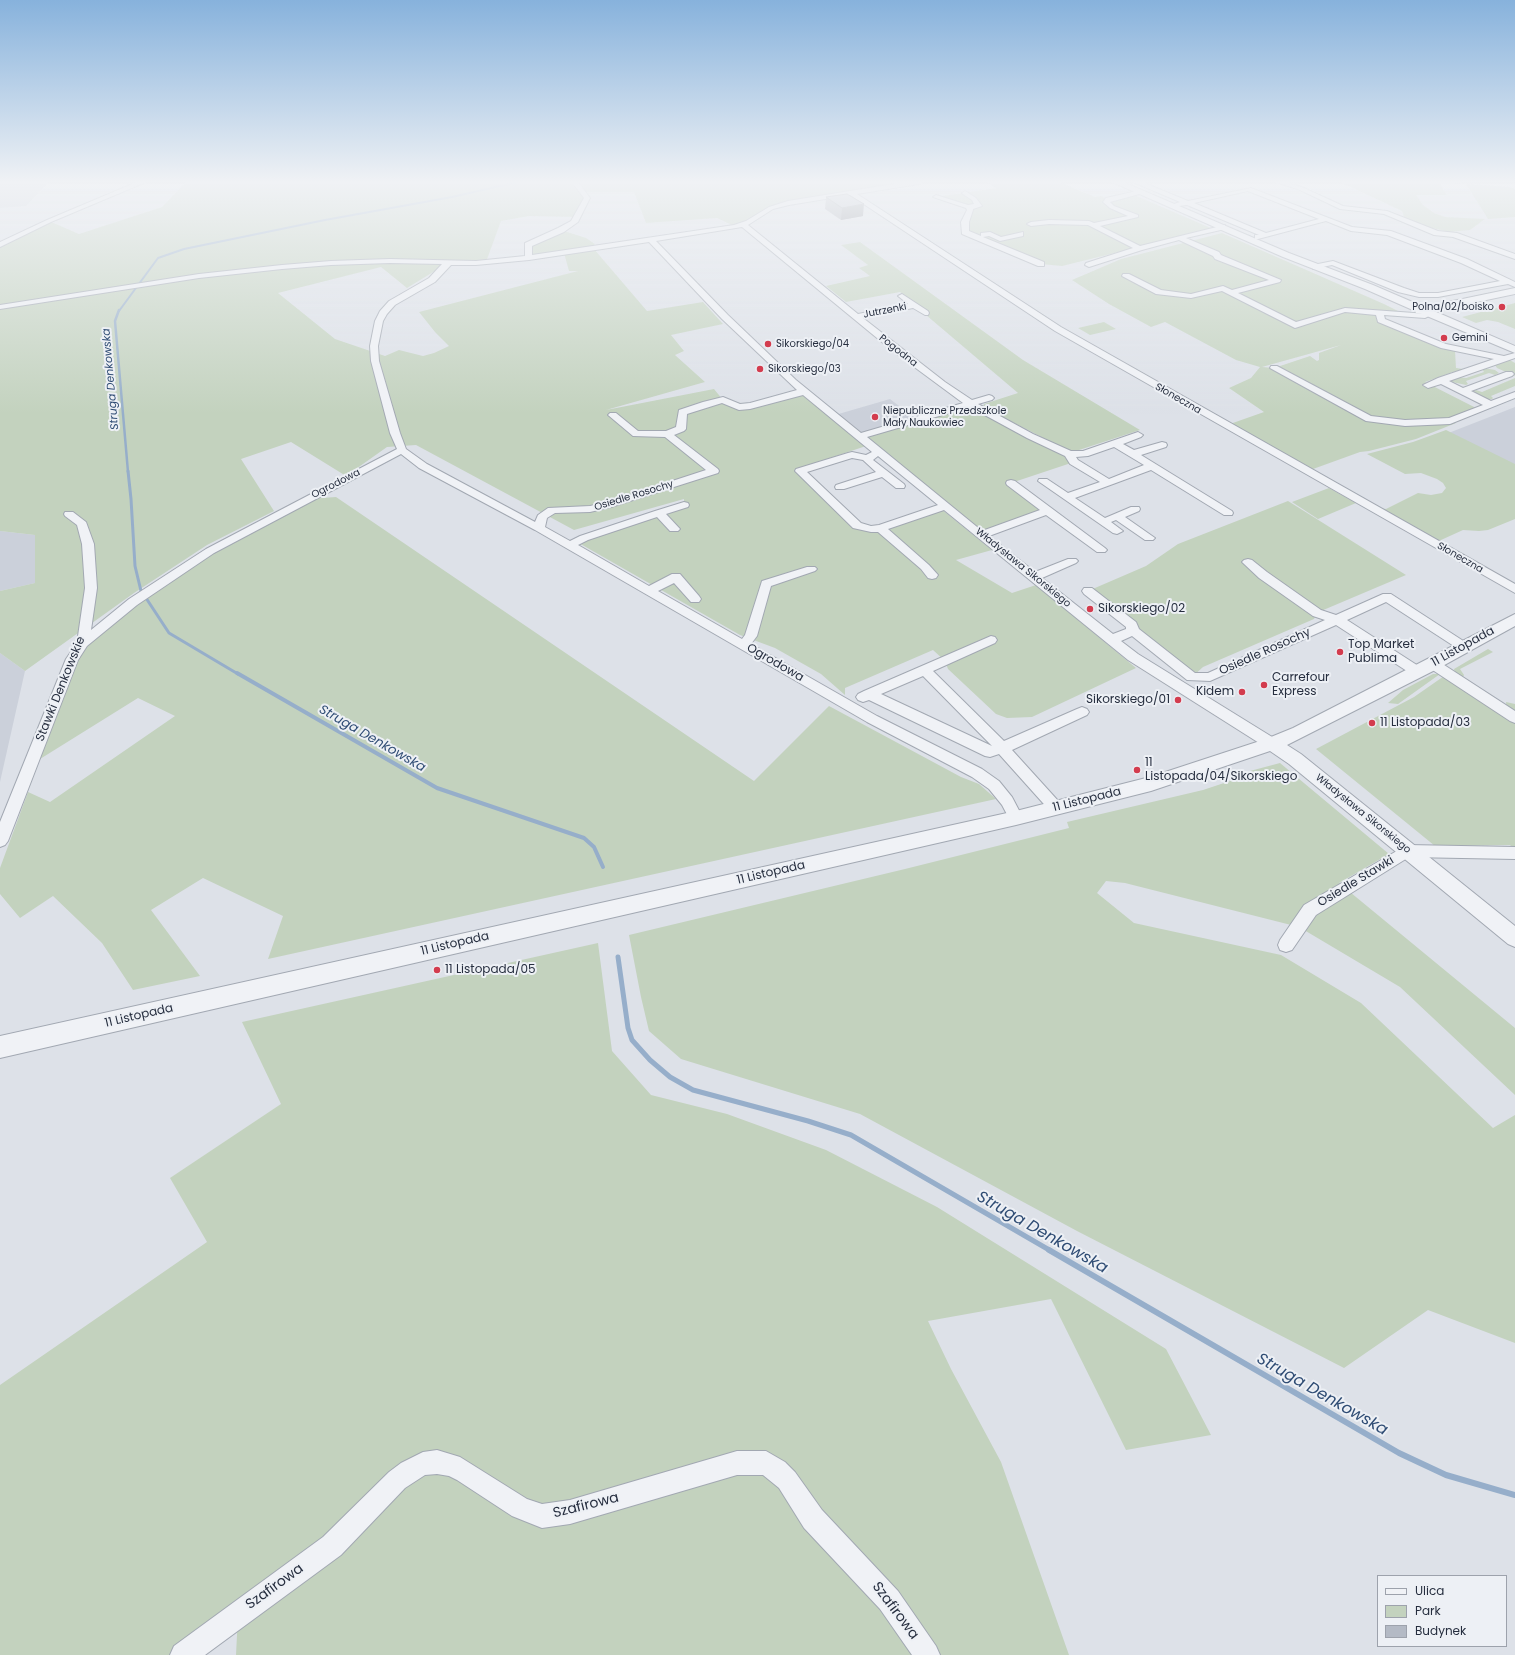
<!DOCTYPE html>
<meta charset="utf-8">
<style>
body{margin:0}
#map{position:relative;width:1515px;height:1655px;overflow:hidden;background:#dde1e8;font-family:Poppins,sans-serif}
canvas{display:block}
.legend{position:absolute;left:1377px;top:1575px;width:130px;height:72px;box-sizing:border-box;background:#edf0f5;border:1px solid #9da2ac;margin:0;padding:5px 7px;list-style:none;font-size:12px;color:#262e3f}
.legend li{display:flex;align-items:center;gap:8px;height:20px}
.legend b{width:20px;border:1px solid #9da2ac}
</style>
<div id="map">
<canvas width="1515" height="1655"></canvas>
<ul class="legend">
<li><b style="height:5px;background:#f0f2f6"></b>Ulica</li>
<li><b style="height:11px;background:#c3d2be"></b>Park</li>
<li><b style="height:11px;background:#b4bac5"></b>Budynek</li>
</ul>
</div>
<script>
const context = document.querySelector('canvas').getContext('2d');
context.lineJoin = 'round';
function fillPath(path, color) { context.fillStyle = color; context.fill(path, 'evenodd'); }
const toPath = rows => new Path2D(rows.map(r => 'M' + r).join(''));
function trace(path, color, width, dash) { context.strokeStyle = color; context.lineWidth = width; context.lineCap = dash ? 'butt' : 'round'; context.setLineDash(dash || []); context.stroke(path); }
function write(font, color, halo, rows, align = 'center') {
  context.font = font + ' Poppins,sans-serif'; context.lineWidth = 4; context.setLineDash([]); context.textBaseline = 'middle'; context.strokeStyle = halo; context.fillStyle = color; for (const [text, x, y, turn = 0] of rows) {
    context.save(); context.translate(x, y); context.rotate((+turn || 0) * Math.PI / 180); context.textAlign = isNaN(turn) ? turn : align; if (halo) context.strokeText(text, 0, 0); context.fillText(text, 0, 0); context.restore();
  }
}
fillPath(toPath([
 [0,182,49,182,26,206,0,208],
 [890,399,916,419,860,436,835,415],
 [1515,407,1515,469,1446,434],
 [0,531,35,535,35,583,0,591],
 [0,653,25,671,0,782]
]), '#cbd0da');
fillPath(toPath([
 [186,182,919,182,784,204,736,227,717,218,646,223,634,192,584,192,587,198,577,217,529,216,501,221,486,262,448,263,407,288,381,267,278,293,335,339,385,356,399,350,423,356,434,353,449,346,435,332,419,312,578,271,569,271,564,253,529,258,528,245,561,230,586,238,595,244,590,248,594,249,647,311,703,302,723,324,671,335,684,351,675,355,705,382,606,410,714,389,723,400,739,407,799,392,866,446,794,470,807,468,804,469,857,526,871,529,940,508,992,550,956,560,1012,593,1036,585,1136,668,1032,717,1007,718,996,714,948,669,945,661,933,650,845,688,845,695,821,674,775,648,740,635,577,542,684,505,684,499,574,530,416,445,387,447,346,476,291,442,241,459,274,511,207,545,134,593,25,671,0,653,0,591,35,583,35,535,0,531,0,245,49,221,79,234,162,207],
 [987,182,1063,182,1061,183,1095,197,1101,196,1108,199,1132,194,1213,229,1126,252,1123,251,1062,266,1041,264,968,234,965,222,967,207,936,197,996,188],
 [1340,182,1462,182,1463,184,1439,183,1447,195,1416,195,1423,205,1434,213,1445,217,1485,219,1470,230,1449,232,1424,226,1405,220,1402,211],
 [1466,184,1509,187,1515,189,1515,217,1488,219],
 [1222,233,1384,304,1404,314,1379,312,1380,317,1455,350,1456,368,1470,370,1459,374,1453,372,1425,382,1478,409,1451,421,1456,423,1416,439,1369,451,1360,452,1313,469,1230,424,1264,412,1229,388,1251,378,1260,367,1236,360,1165,322,1151,327,1109,304,1072,280,1121,259],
 [1341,345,1319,353,1319,360,1317,361,1310,356,1274,368,1262,367],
 [860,242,1023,360,1140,430,1076,451,1067,450,983,407,984,404,1018,393,926,315,930,313,900,292,846,302,826,286,870,276,859,268,868,265,841,245],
 [1515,303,1515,329,1498,322,1487,320,1476,323,1462,317],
 [1104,322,1116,329,1090,335,1078,328],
 [1508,359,1515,363,1515,376,1497,368,1495,365],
 [1484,368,1495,370,1499,373,1495,375,1489,373,1466,381,1468,384,1466,385,1452,382,1452,380,1457,377,1466,378,1484,372,1482,369],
 [1515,378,1515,386,1491,396,1493,398,1492,399,1485,399,1473,391,1476,390,1482,392],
 [969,403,1059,451,1074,462,1011,483,1046,511,981,535,860,436],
 [1446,430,1515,464,1515,519,1488,530,1479,531,1463,530,1441,540,1440,542,1379,508,1386,509,1418,493,1431,495,1442,493,1446,488,1443,483,1437,479,1421,473,1405,474,1367,454,1413,442],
 [1329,488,1356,503,1318,519,1292,502],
 [336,497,754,781,829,706,961,777,979,784,996,799,268,959,283,916,203,878,151,910,200,976,133,990,102,943,53,896,20,918,0,894,0,868,28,792,50,802,175,716,138,698,32,764,83,643,209,551,308,499],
 [1288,501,1406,575,1321,611,1317,613,1314,619,1203,667,1192,677,1088,591,1146,566,1178,544],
 [1488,649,1493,652,1460,669,1464,675,1463,677,1455,673,1454,669],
 [1433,674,1440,674,1398,704,1388,703,1403,690],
 [1447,674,1507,712,1506,702,1515,704,1515,850,1510,845,1435,846,1316,749,1414,697],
 [1280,763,1389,854,1339,883,1515,1028,1515,1095,1400,987,1299,927,1125,883,1106,881,1097,893,1134,923,1281,955,1361,1003,1493,1128,1515,1115,1515,1343,1428,1310,1344,1368,1077,1231,860,1114,681,1059,649,1031,641,997,629,935,905,869,1069,828,1067,822,1203,790,1242,777,1250,771],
 [598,943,612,1051,651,1095,727,1114,826,1150,937,1207,1166,1349,1211,1435,1126,1450,1051,1299,928,1321,951,1369,1001,1462,1069,1655,236,1655,238,1615,183,1655,0,1655,0,1385,207,1242,170,1178,281,1104,242,1022]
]), '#c3d2be');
trace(toPath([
 [119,311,158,258,184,249,325,220,452,197,517,182]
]), '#96aeca', 2);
trace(toPath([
 [119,310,115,321,128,472]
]), '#96aeca', 2.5);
trace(toPath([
 [128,471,131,499,135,566,141,591],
 [146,598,169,633,238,674]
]), '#96aeca', 3);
trace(toPath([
 [237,673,437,788,584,838,594,847,603,867]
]), '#96aeca', 4);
trace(toPath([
 [618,957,628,1028,632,1040,650,1060,670,1077,693,1090,808,1121,851,1135,1051,1251]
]), '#96aeca', 5);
trace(toPath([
 [1049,1250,1399,1453,1446,1475,1515,1495]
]), '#96aeca', 6);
const minor = toPath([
 [137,182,146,182,51,222,0,247,0,242,47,220,137,182],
 [572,182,578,182,590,198,578,222,564,232,532,246,532,255,734,225,746,221,769,207,788,201,906,182,922,182,919,184,857,194,1061,327,1515,584,1515,593,1055,331,850,195,789,205,773,209,748,225,858,314,908,304,898,296,902,294,928,311,929,313,928,315,925,315,913,308,863,318,945,382,972,400,989,395,992,396,994,398,992,400,978,404,1033,434,1071,451,1083,451,1138,432,1143,435,1141,437,1123,444,1134,450,1162,442,1166,443,1167,445,1166,447,1141,455,1232,511,1233,513,1232,515,1224,515,1151,470,1075,498,1105,518,1131,507,1139,507,1140,509,1139,511,1125,517,1155,538,1153,540,1145,540,1116,520,1111,522,1123,531,1117,534,1113,533,1038,481,1039,479,1047,479,1068,493,1100,482,1070,464,1065,456,1027,438,970,407,867,437,982,531,1040,510,1007,485,1006,483,1007,481,1011,480,1015,481,1105,548,1107,550,1105,552,1097,552,1046,515,989,536,1035,572,1068,559,1076,559,1078,561,1076,563,1042,578,1113,634,1126,629,1126,627,1084,594,1082,591,1084,588,1092,588,1136,622,1139,629,1195,673,1208,673,1325,620,1313,616,1259,578,1242,562,1244,560,1248,559,1252,560,1267,572,1321,610,1336,615,1383,594,1391,594,1468,644,1470,647,1468,650,1464,651,1460,650,1386,602,1347,620,1423,669,1424,672,1423,675,1418,676,1413,675,1336,625,1210,681,1187,680,1132,636,1121,641,1138,654,1277,740,1279,744,1277,748,1272,749,1267,748,1128,660,944,510,888,529,929,565,938,575,936,578,932,579,928,578,921,569,878,532,871,532,853,528,795,471,796,469,848,453,852,452,866,455,872,452,803,395,750,409,739,410,722,403,687,414,686,429,684,431,674,435,718,469,719,471,718,473,611,507,590,512,555,513,547,518,545,527,570,541,580,536,655,511,684,502,688,503,689,505,688,507,666,514,680,529,678,531,670,531,657,517,588,540,578,545,649,586,672,574,680,574,699,596,701,599,699,602,691,602,674,583,658,591,742,639,745,635,762,581,807,567,815,567,817,569,815,571,771,586,757,636,751,644,877,716,982,769,999,781,1012,797,1023,818,1021,822,1016,824,1011,822,1002,805,989,789,972,777,867,722,535,530,419,468,401,454,214,553,137,605,87,646,78,660,8,841,5,845,0,847,0,822,66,659,77,643,85,588,82,544,77,525,65,516,64,514,65,512,73,512,86,522,94,544,97,588,91,630,129,599,206,549,397,449,390,433,371,361,370,346,375,321,380,311,389,301,429,278,442,264,390,263,331,265,282,269,199,278,0,309,0,305,199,274,282,265,331,261,390,259,476,261,525,256,525,243,558,228,571,221,584,198,572,182],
 [742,227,894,352,963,403,861,433,796,380,728,315,656,241,742,227],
 [649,242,722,319,797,390,750,403,740,404,723,397,703,402,679,410,676,427,666,431,638,431,616,413,610,413,608,415,633,436,665,437,706,470,608,502,590,506,548,508,538,515,535,522,427,464,406,449,400,433,379,361,378,346,383,321,387,314,395,305,435,282,451,265,476,265,529,260,649,242],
 [1114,447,1144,465,1109,479,1078,460,1076,457,1088,456,1114,447],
 [878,456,938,505,879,525,871,526,861,523,807,472,852,458,863,460,876,472,836,485,835,487,836,489,844,489,882,477,896,488,904,488,905,486,904,484,873,460,878,456],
 [1133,182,1142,182,1188,201,1251,188,1352,227,1391,231,1467,259,1515,282,1515,287,1508,284,1438,297,1419,297,1398,292,1332,265,1313,269,1313,265,1333,261,1404,288,1419,293,1438,293,1500,281,1461,263,1387,235,1351,231,1326,221,1258,239,1255,239,1255,235,1259,235,1187,205,1171,207,1171,205,1180,202,1133,182],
 [1248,191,1319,219,1266,233,1194,203,1248,191],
 [1276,182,1286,182,1304,188,1343,206,1387,211,1438,231,1457,233,1515,254,1515,259,1453,237,1434,235,1384,214,1340,209,1300,190,1276,182],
 [1141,190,1144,192,1143,193,1110,202,1114,206,1138,215,1138,217,1100,226,1140,246,1225,225,1225,229,1186,238,1219,252,1221,255,1281,280,1280,282,1238,293,1296,322,1345,308,1428,314,1429,316,1425,318,1384,315,1385,319,1446,344,1504,356,1515,353,1515,358,1449,381,1463,388,1506,372,1512,372,1514,374,1512,376,1471,391,1491,401,1515,392,1515,398,1450,424,1405,426,1366,421,1270,368,1271,366,1277,366,1371,416,1405,420,1449,418,1483,405,1441,384,1428,388,1423,385,1438,378,1494,359,1441,348,1378,322,1376,315,1345,312,1295,328,1222,291,1191,298,1156,294,1122,276,1123,274,1129,274,1161,290,1191,294,1223,286,1232,290,1269,280,1215,259,1213,256,1179,240,1142,250,1089,267,1085,265,1086,263,1133,248,1088,225,1049,224,1031,226,1027,224,1031,222,1049,220,1089,221,1094,223,1128,216,1110,208,1103,202,1106,198,1141,190],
 [965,191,976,198,982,206,973,209,973,210,969,222,969,231,981,236,981,233,990,232,1001,237,1023,232,1023,236,1000,241,989,236,983,237,1044,262,1044,266,1038,266,962,234,961,222,967,210,966,208,933,197,936,195,968,205,974,204,972,200,963,194,962,193,965,191],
 [991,636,995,637,997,640,995,643,933,671,1004,741,1077,709,1082,707,1087,709,1089,712,1087,715,1012,750,1061,804,1063,808,1061,812,1056,814,1051,812,999,754,990,757,985,756,869,700,863,702,858,700,856,697,858,694,864,691,991,636],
 [923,676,992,746,881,694,923,676],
 [1433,660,1438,661,1515,711,1515,723,1510,721,1428,667,1427,664,1428,661,1433,660],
 [1407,845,1515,847,1515,859,1409,857,1316,915,1292,950,1286,952,1280,950,1278,945,1280,940,1304,905,1407,845],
 [437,1450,460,1457,527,1499,542,1504,570,1500,737,1451,766,1451,785,1462,795,1472,822,1510,898,1591,936,1646,940,1655,912,1655,880,1609,804,1528,779,1488,763,1475,737,1475,570,1524,542,1528,512,1516,457,1480,449,1476,437,1474,425,1475,405,1488,341,1555,205,1655,170,1655,174,1646,323,1537,389,1472,401,1463,423,1452,437,1450]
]);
const tertiary = toPath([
 [1112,182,1123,182,1289,253,1373,285,1424,307,1515,288,1515,294,1434,311,1515,346,1515,353,1422,314,1416,313,1415,311,1365,289,1283,257,1112,182],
 [1515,614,1515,626,1439,668,1287,745,1301,754,1515,926,1515,947,1508,944,1289,764,1270,751,1151,791,1016,825,0,1058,0,1036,1016,811,1150,777,1266,739,1293,728,1515,614]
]);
trace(minor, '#a2a8b2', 2);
trace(tertiary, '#a2a8b2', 2);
fillPath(minor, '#f0f2f6');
fillPath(tertiary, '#f0f2f6');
fillPath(toPath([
 [826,197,863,216,841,220,825,209]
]), '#9ba0a9');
fillPath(toPath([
 [864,204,863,216,841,220,842,208]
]), '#7e828a');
const building = toPath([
 [847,194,864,204,842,208,826,197,847,194]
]);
fillPath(building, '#b4bac5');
trace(building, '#7e828a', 1);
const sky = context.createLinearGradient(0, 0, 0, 414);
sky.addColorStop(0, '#87b2dc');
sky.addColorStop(0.44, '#f0f2f5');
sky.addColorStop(1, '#f0f2f500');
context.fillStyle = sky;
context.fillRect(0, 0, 1515, 414);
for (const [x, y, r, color] of [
 [1502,307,4,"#d33c4e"],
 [1444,338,4,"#d33c4e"],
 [768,344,4,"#d33c4e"],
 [760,369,4,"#d33c4e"],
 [875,417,4,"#d33c4e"],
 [1090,609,4,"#d33c4e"],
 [1340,652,4,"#d33c4e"],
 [1264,685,4,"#d33c4e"],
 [1242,692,4,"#d33c4e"],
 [1178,700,4,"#d33c4e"],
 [1372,723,4,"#d33c4e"],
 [1137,770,4,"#d33c4e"],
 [437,970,4,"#d33c4e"]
]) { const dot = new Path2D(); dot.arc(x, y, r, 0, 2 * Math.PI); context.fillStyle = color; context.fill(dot); trace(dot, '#edf0f5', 1.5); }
write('10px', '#262e3f', '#edf0f5', [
 ["Polna/02/boisko",1494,307,"right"],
 ["Gemini",1452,338],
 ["Sikorskiego/04",776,344],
 ["Sikorskiego/03",768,369],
 ["Niepubliczne Przedszkole",883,411],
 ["Mały Naukowiec",883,423]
], 'left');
write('10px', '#262e3f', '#edf0f5', [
 ["Jutrzenki",885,311,-11],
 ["Pogodna",898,351,38],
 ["Słoneczna",1178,399,30],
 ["Ogrodowa",336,484,-27],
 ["Osiedle Rosochy",634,496,-17],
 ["Słoneczna",1460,558,30],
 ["Władysława Sikorskiego",1023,568,39],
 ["Władysława Sikorskiego",1363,814,39]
]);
write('italic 11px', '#2f4c74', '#edf0f5', [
 ["Struga Denkowska",111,379,-95]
]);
write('12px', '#262e3f', '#edf0f5', [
 ["Sikorskiego/02",1098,609],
 ["Top Market",1348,645],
 ["Publima",1348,659],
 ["Carrefour",1272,678],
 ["Express",1272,692],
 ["Kidem",1234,692,"right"],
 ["Sikorskiego/01",1170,700,"right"],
 ["11 Listopada/03",1380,723],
 ["11",1145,763],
 ["Listopada/04/Sikorskiego",1145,777],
 ["11 Listopada/05",445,970]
], 'left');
write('12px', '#262e3f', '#edf0f5', [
 ["11 Listopada",1463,647,-29],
 ["Osiedle Rosochy",1265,652,-24],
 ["Ogrodowa",775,663,30],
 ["Stawki Denkowskie",61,689,-68],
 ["11 Listopada",1087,800,-14],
 ["11 Listopada",771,873,-13],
 ["Osiedle Stawki",1356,882,-31],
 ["11 Listopada",455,944,-13],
 ["11 Listopada",139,1016,-13]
]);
write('italic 13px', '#2f4c74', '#edf0f5', [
 ["Struga Denkowska",372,739,30]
]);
write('14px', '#262e3f', '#edf0f5', [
 ["Szafirowa",586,1506,-14],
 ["Szafirowa",275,1587,-36],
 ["Szafirowa",895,1611,53]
]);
write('italic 16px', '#2f4c74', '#edf0f5', [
 ["Struga Denkowska",1042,1233,30],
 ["Struga Denkowska",1322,1395,30]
]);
</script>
